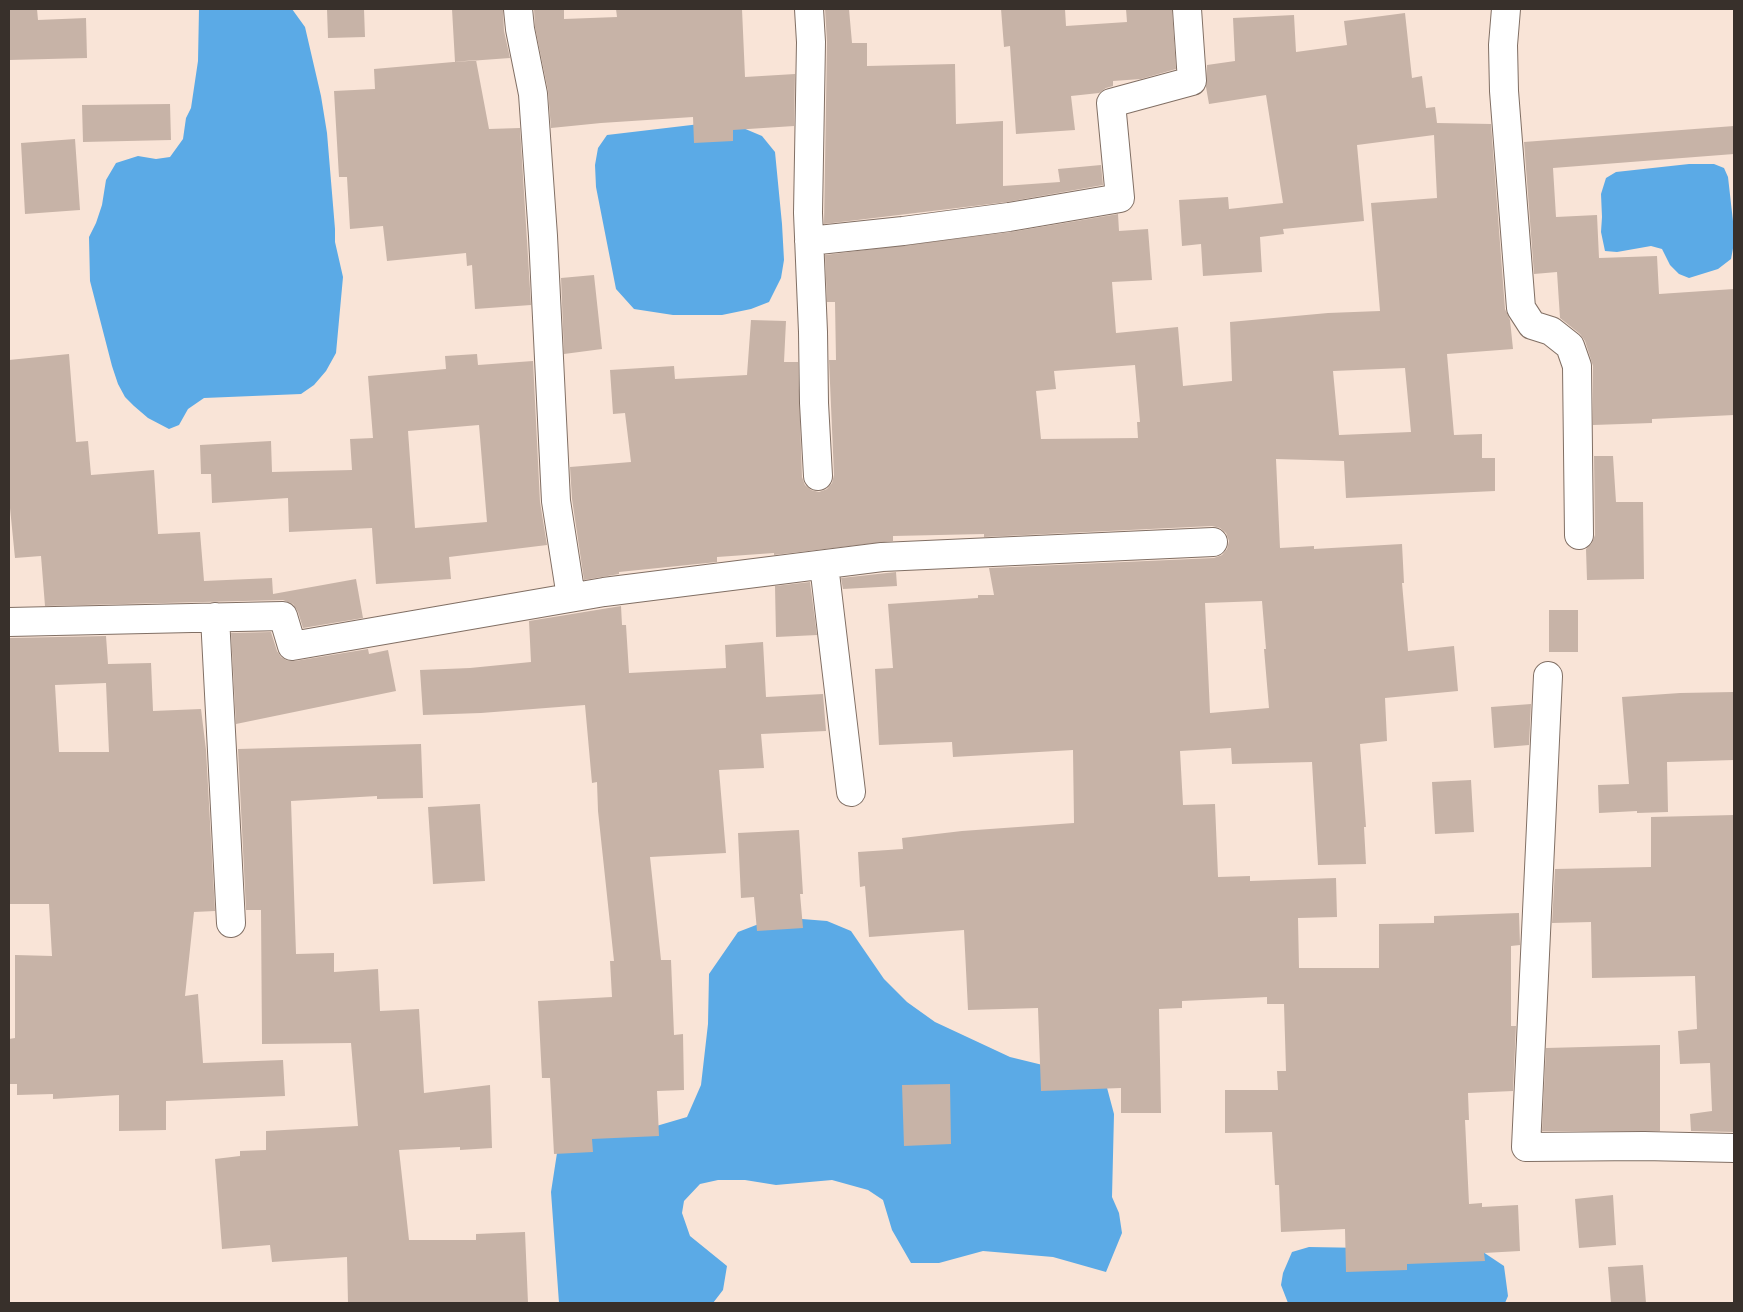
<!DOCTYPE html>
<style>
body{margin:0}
#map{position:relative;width:1743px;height:1312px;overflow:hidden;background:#f9e4d7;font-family:Commissioner,sans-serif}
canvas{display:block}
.frame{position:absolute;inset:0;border:10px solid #38302b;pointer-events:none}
</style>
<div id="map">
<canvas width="1743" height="1312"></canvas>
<div class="frame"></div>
</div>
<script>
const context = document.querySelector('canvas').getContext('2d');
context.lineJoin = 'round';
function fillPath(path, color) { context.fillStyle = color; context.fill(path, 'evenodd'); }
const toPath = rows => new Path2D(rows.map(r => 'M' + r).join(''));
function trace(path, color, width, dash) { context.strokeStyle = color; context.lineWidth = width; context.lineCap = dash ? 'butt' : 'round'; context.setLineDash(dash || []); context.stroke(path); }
fillPath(toPath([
 [199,9,292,9,305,27,321,96,327,133,335,229,335,242,343,277,336,353,326,371,314,385,301,394,204,398,188,409,179,425,169,429,148,418,134,406,125,397,118,384,112,366,90,281,89,237,96,223,102,205,106,180,116,163,138,156,156,159,170,157,183,139,186,118,191,108,198,61],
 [700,124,743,128,762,136,775,152,782,224,784,260,781,278,769,302,751,309,722,315,673,315,634,309,616,289,596,187,595,165,598,148,607,135],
 [1689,164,1714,164,1724,168,1728,177,1734,230,1734,243,1731,259,1718,269,1689,278,1679,274,1670,265,1662,249,1651,246,1617,252,1605,251,1601,232,1602,217,1601,194,1606,178,1616,172],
 [777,917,827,921,851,931,884,979,907,1002,935,1022,1010,1057,1059,1069,1106,1084,1114,1114,1112,1197,1119,1213,1122,1233,1106,1272,1053,1257,983,1251,939,1263,911,1263,892,1230,883,1200,868,1190,832,1180,776,1185,745,1180,718,1180,700,1184,684,1201,682,1213,690,1236,727,1266,723,1290,713,1303,559,1303,551,1192,557,1153,597,1130,653,1127,687,1117,701,1085,708,1024,709,974,738,932],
 [1309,1247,1480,1250,1504,1266,1508,1296,1505,1303,1288,1303,1281,1285,1283,1273,1292,1252]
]), '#5baae6');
fillPath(toPath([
 [9,9,37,9,38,20,86,18,87,58,9,60],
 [327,9,364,9,365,37,328,38],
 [452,9,503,9,504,31,510,58,455,62],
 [534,9,564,9,564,19,617,17,616,9,742,9,745,77,795,74,794,126,733,130,733,141,694,143,693,117,601,123,551,128,548,91,535,27],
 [825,9,849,9,852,43,867,43,867,66,955,64,956,124,1003,121,1003,186,1060,182,1058,169,1101,165,1103,185,1007,202,824,224,827,42],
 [1001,9,1065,9,1066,26,1127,22,1126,9,1172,9,1176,69,1141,79,1113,81,1113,86,1106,88,1099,93,1071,96,1075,130,1016,134,1010,46,1004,47],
 [1405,13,1412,78,1422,76,1426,108,1435,107,1437,123,1491,124,1505,309,1510,320,1513,349,1447,354,1454,435,1482,434,1482,458,1495,458,1495,491,1346,498,1344,461,1276,459,1280,548,1314,546,1314,549,1402,544,1404,583,1402,583,1408,651,1454,646,1458,691,1385,698,1387,741,1360,744,1366,827,1364,827,1366,864,1318,865,1312,762,1232,764,1231,748,1180,751,1183,805,1215,804,1218,877,1250,876,1250,881,1336,878,1337,917,1298,918,1299,968,1379,968,1379,924,1434,923,1434,916,1519,913,1520,945,1511,946,1511,1026,1516,1026,1513,1091,1468,1093,1469,1120,1465,1120,1469,1204,1482,1203,1482,1207,1518,1205,1520,1251,1484,1253,1485,1261,1407,1264,1407,1270,1346,1272,1345,1229,1281,1232,1279,1185,1275,1185,1272,1132,1225,1133,1225,1090,1278,1090,1277,1071,1286,1071,1284,1004,1267,1004,1267,997,1182,1001,1182,1008,1159,1009,1161,1113,1121,1113,1121,1088,1041,1091,1038,1008,968,1010,964,930,869,937,865,886,860,887,858,852,903,849,902,838,962,831,1074,823,1073,750,953,757,952,742,879,745,875,669,893,668,888,604,978,598,978,595,994,595,989,568,1214,558,1222,555,1227,549,1229,541,1226,533,1220,528,1212,526,984,537,984,534,893,536,893,541,774,555,774,553,717,557,717,562,619,572,619,574,584,580,572,499,570,467,631,462,625,413,613,414,610,370,674,366,675,379,747,375,751,320,786,321,784,362,798,362,802,477,805,485,811,490,819,492,827,489,832,483,834,475,829,360,836,360,835,302,827,302,825,255,1011,232,1118,214,1119,231,1148,229,1152,280,1112,282,1116,333,1178,327,1183,386,1232,381,1230,322,1328,313,1380,311,1371,203,1437,198,1434,135,1357,145,1364,221,1283,229,1284,234,1260,237,1262,272,1203,276,1201,244,1182,246,1179,200,1228,197,1229,209,1283,203,1266,95,1209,104,1206,87,1207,65,1235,61,1233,18,1294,15,1296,52,1347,45,1344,21],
 [1135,365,1140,422,1137,422,1138,438,1041,439,1036,391,1056,389,1054,371],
 [1405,368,1411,432,1339,435,1333,371],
 [1262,601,1266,649,1264,649,1269,708,1210,713,1205,603],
 [476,60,489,129,520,128,531,305,475,309,472,265,467,266,466,253,387,261,383,226,350,229,347,177,339,177,334,91,375,89,374,69],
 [170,104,171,140,83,142,82,105],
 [1734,126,1734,154,1553,168,1556,217,1597,215,1599,258,1657,256,1659,294,1734,289,1734,415,1652,419,1652,423,1593,425,1593,366,1585,341,1580,334,1560,318,1557,272,1534,274,1524,142],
 [75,139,80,210,25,214,21,143],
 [594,275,602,349,564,354,561,278],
 [69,354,76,442,88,441,91,475,154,470,158,534,200,532,204,581,272,578,273,594,356,579,363,618,303,628,298,612,293,604,283,600,45,606,41,556,15,558,10,508,9,508,9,360],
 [477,354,478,365,533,361,540,502,547,545,449,557,451,579,376,584,372,528,289,532,288,498,212,503,211,474,201,474,200,445,271,441,272,472,352,470,350,439,373,438,368,376,446,369,445,356],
 [479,425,487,522,415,528,408,431],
 [1594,456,1613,456,1616,502,1643,502,1644,579,1587,580,1586,549,1592,543,1595,535],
 [896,572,897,586,843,589,841,578],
 [810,582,817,635,776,637,775,586],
 [621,606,622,625,626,625,629,673,726,668,725,645,763,642,766,697,823,694,826,731,761,734,764,768,719,770,726,853,650,857,661,960,671,960,674,1035,683,1034,684,1090,657,1091,659,1136,592,1139,593,1152,554,1154,550,1078,542,1078,538,1001,612,997,610,961,614,961,598,811,597,782,592,783,585,705,481,713,423,715,420,670,470,668,531,662,529,621],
 [1549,610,1578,610,1578,652,1549,652],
 [271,632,277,651,281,657,288,661,295,661,368,649,369,654,388,650,396,691,236,724,231,633],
 [106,636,108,664,151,663,153,711,201,709,206,750,215,911,194,912,185,996,198,994,203,1063,283,1060,285,1096,166,1101,166,1130,119,1131,119,1095,53,1099,53,1094,17,1095,17,1084,9,1084,9,1039,15,1038,15,955,52,956,49,904,9,904,9,638],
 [106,683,109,752,59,752,55,685],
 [1734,692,1734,760,1667,762,1668,812,1637,813,1637,811,1599,813,1598,785,1629,784,1622,697,1680,693],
 [1531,704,1529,745,1494,748,1491,707],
 [421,744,423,798,377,799,377,796,291,801,296,954,334,953,334,972,378,969,380,1011,419,1009,424,1093,490,1085,492,1148,460,1150,460,1147,399,1150,409,1240,476,1240,476,1234,525,1232,528,1303,348,1303,347,1257,272,1262,270,1245,222,1249,215,1159,240,1156,240,1151,266,1150,266,1131,358,1126,351,1043,262,1044,261,910,246,910,238,749],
 [1471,780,1474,832,1435,834,1432,782],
 [480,804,485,881,433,884,428,807],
 [1734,815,1734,1132,1691,1131,1690,1114,1712,1111,1710,1063,1680,1064,1678,1031,1697,1029,1695,976,1592,978,1591,922,1552,923,1555,869,1651,867,1651,817],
 [799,830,803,894,800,894,803,928,757,931,754,897,741,898,738,833],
 [1660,1045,1660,1131,1542,1131,1546,1048],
 [950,1084,951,1144,904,1146,902,1085],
 [1613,1195,1616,1245,1579,1248,1575,1199],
 [1643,1265,1646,1303,1611,1303,1608,1267]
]), '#c7b3a7');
const minor = toPath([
 [518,9,520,29,533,94,543,236,556,501,571,597],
 [809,9,811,42,808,213,813,332,814,403,818,476],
 [1506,9,1503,45,1504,91,1521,308,1532,325,1551,331,1570,346,1577,366,1579,535],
 [809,241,903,231,1009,217,1120,198,1111,103,1192,81,1187,9],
 [824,565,851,792],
 [215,617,231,923],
 [9,622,283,616,292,646,604,592,882,557,1213,542],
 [1548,676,1526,1147,1644,1146,1734,1148]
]);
trace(minor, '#816f64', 30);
trace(minor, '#fff', 28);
</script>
